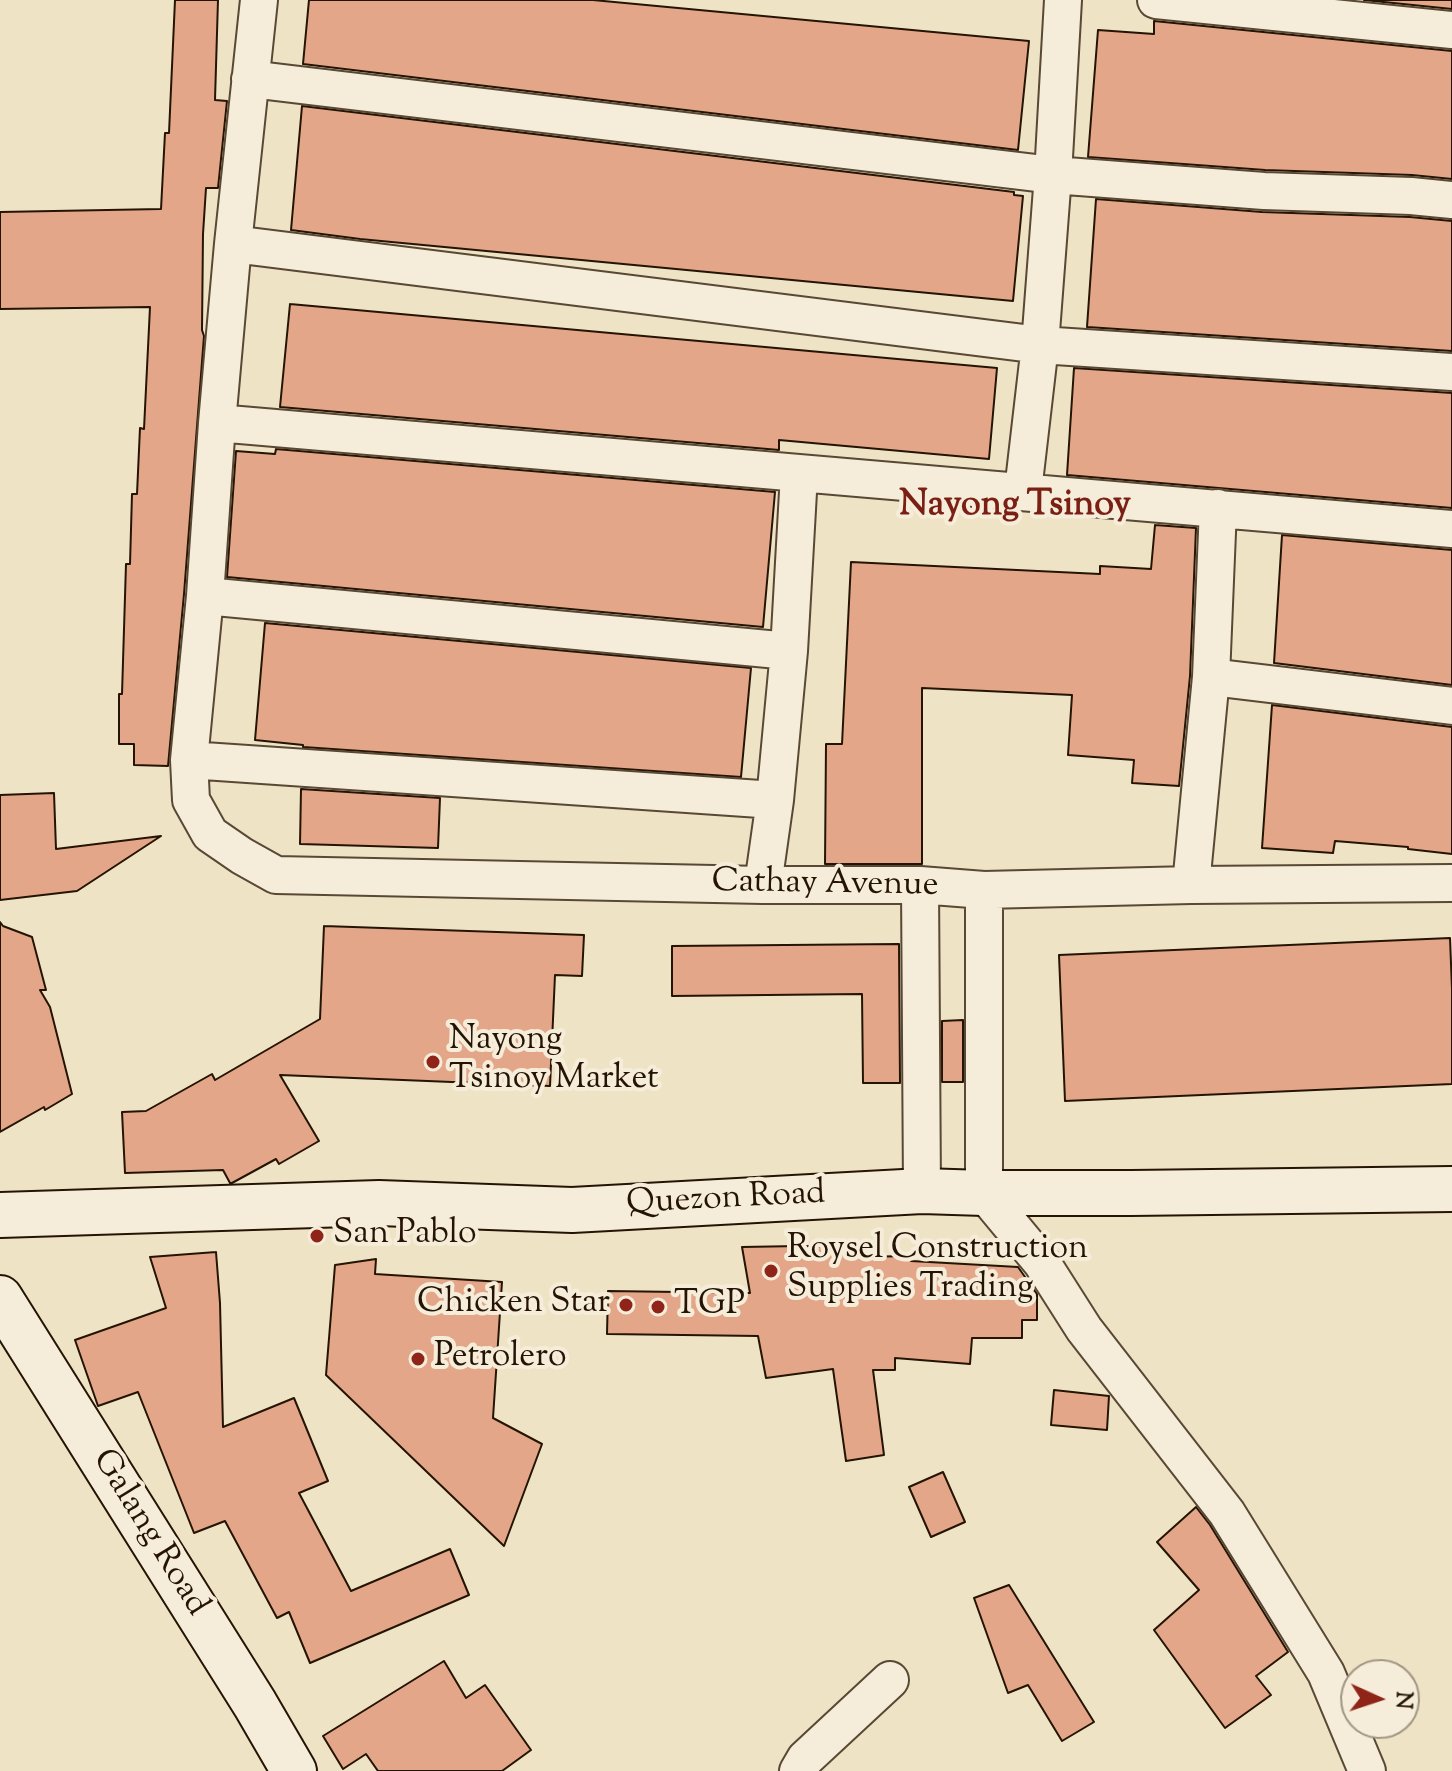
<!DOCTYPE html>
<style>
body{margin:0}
#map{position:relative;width:1452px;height:1771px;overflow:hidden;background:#efe3c5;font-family:"Sorts Mill Goudy",serif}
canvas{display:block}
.north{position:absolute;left:1340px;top:1659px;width:80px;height:80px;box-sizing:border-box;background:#f5edd9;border:2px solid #a29683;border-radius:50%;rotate:93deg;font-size:22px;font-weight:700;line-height:32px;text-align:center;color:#251403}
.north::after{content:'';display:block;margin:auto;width:28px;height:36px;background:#8f2418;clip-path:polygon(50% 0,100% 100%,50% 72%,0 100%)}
</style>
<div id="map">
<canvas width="1452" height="1771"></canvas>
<div class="north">N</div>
</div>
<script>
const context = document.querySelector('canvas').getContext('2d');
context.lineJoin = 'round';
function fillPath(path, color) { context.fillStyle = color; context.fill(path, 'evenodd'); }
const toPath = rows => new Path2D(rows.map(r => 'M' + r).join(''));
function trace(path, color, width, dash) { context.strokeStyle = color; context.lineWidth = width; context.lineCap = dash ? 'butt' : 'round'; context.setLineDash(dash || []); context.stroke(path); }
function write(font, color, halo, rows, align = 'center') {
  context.font = font + ' "Sorts Mill Goudy",serif'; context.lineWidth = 8; context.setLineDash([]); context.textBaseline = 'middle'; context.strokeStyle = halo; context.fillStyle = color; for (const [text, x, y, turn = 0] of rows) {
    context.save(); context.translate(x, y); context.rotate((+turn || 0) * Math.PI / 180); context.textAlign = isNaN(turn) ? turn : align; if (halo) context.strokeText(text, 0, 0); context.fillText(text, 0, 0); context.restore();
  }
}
const building = toPath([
 [175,0,218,0,215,100,227,101,218,188,206,188,203,234,202,330,204,336,184,594,168,766,134,765,134,744,119,744,119,694,122,694,126,564,130,564,132,494,137,494,140,428,144,429,150,307,0,309,0,212,161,209,165,133,169,133,175,0],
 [309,0,593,0,1029,41,1018,150,303,64,309,0],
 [1364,0,1452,0,1452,9,1364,0],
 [1154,21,1452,51,1452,179,1412,175,1265,170,1088,157,1098,30,1154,34,1154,21],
 [302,106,1014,192,1014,195,1023,196,1013,301,360,239,291,230,302,106],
 [1096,199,1262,212,1410,217,1452,221,1452,351,1087,327,1096,199],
 [290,304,997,368,989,459,779,440,779,450,280,407,290,304],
 [1074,368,1452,393,1452,508,1067,475,1074,368],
 [276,449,775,492,763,627,227,577,236,451,275,454,276,449],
 [1155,525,1196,528,1190,676,1179,786,1132,783,1134,760,1068,755,1072,695,922,688,922,864,825,864,826,744,842,744,851,562,1100,574,1100,566,1151,569,1155,525],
 [1282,535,1452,550,1452,685,1274,663,1282,535],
 [265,623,751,668,741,777,303,747,303,745,255,740,265,623],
 [1272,705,1452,727,1452,854,1408,849,1408,847,1335,841,1333,853,1262,848,1272,705],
 [301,789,440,798,438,848,300,844,301,789],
 [54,793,56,849,161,836,77,891,0,900,0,795,54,793],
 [0,922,3,926,32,937,46,990,40,990,50,1007,72,1094,45,1110,44,1107,0,1132,0,922],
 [324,926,584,935,582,976,555,975,550,1086,280,1075,319,1141,279,1164,276,1159,232,1183,230,1183,223,1170,125,1173,122,1112,146,1111,212,1074,215,1080,320,1019,324,926],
 [1450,938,1452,989,1452,1084,1065,1101,1059,955,1450,938],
 [899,944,900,1083,863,1083,862,994,672,996,672,946,899,944],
 [963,1020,963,1082,942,1082,942,1021,963,1020],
 [799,1246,854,1247,854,1257,911,1256,911,1261,1018,1267,1037,1294,1037,1320,1022,1320,1022,1338,972,1338,970,1364,895,1358,895,1370,873,1370,884,1455,846,1461,833,1369,766,1378,758,1336,607,1334,608,1291,750,1293,742,1247,799,1246],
 [216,1252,220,1303,223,1427,294,1398,328,1481,299,1493,351,1591,450,1549,469,1595,310,1663,289,1612,277,1618,225,1521,194,1533,138,1392,98,1406,75,1340,166,1308,150,1257,216,1252],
 [376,1259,375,1274,502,1282,493,1418,542,1444,504,1546,326,1375,335,1265,376,1259],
 [1054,1390,1109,1396,1107,1430,1051,1425,1054,1390],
 [943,1472,965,1522,931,1537,909,1487,943,1472],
 [1196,1507,1210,1525,1288,1652,1256,1676,1271,1695,1225,1728,1154,1630,1199,1590,1157,1542,1196,1507],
 [1009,1585,1094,1722,1062,1741,1028,1685,1008,1693,974,1598,1009,1585],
 [444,1661,466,1698,485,1685,531,1750,502,1771,378,1771,366,1754,343,1769,323,1736,444,1661]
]);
fillPath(building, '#e3a689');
trace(building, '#251403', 2);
const street = toPath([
 [259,0,233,244,217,423,205,596,189,760,191,800,210,834,242,856,276,875,763,885,920,885,984,890,1191,885,1452,883],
 [1156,0,1452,30],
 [250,79,1053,175,1264,191,1411,196,1452,200],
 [233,244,1040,345,1452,372],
 [217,423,1452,529],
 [1023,491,1040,345,1053,175,1063,0],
 [205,596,789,651],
 [1211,677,1452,706],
 [189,760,775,800],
 [763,885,775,800,789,651,799,474],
 [920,885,922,1191],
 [1191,885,1211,677,1218,508],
 [984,890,984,1193,1042,1263,1084,1329,1227,1513,1326,1673,1367,1771],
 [798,1771,805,1759,890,1680]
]);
const secondary = toPath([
 [0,1215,379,1203,572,1210,922,1191,984,1193,1131,1193,1452,1189],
 [0,1298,255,1704,294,1771]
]);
trace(street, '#584834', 40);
trace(secondary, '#251403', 48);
trace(street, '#f5edd9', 36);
trace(secondary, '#f5edd9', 44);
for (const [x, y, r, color] of [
 [433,1062,8,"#8f2418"],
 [317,1236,8,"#8f2418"],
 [771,1271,8,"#8f2418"],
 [626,1305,8,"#8f2418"],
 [658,1307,8,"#8f2418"],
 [418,1359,8,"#8f2418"]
]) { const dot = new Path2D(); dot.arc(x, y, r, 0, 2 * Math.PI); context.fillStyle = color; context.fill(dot); trace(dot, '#f5edd9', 3); }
write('34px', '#251403', '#f5edd9', [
 ["Cathay Avenue",825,886,1],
 ["Quezon Road",726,1201,-3],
 ["Galang Road",148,1534,58]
]);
write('34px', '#251403', '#f5edd9', [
 ["Nayong",449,1042],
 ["Tsinoy Market",449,1081],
 ["San Pablo",333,1236],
 ["Roysel Construction",787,1251],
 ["Supplies Trading",787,1290],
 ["Chicken Star",610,1305,"right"],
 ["TGP",674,1307],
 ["Petrolero",434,1359]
], 'left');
write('bold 36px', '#7a1f14', '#f5edd9', [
 ["Nayong Tsinoy",1015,508]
]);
</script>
